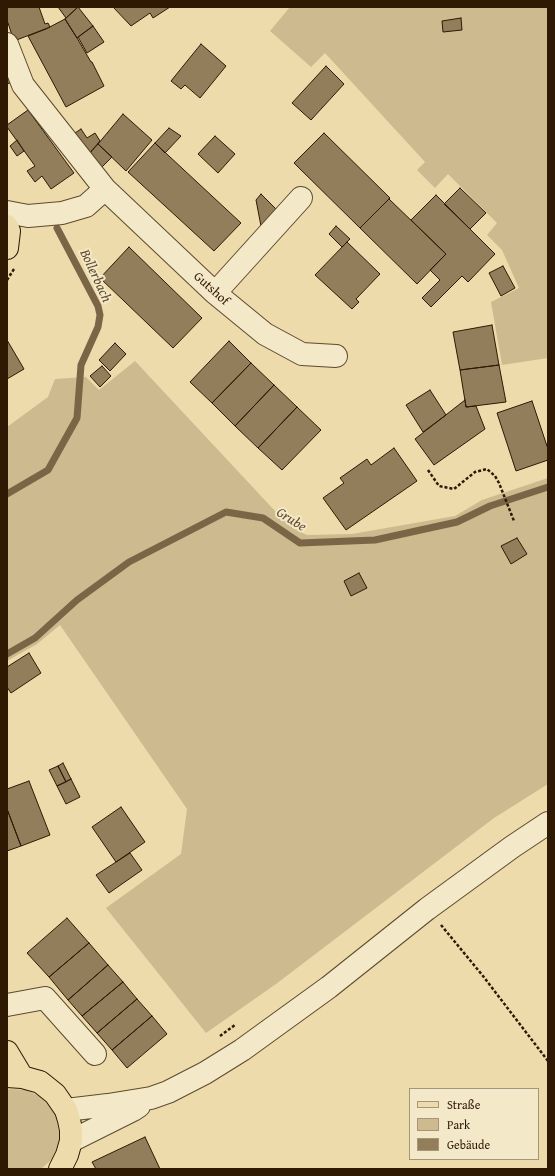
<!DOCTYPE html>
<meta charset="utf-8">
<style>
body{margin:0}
#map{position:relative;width:555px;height:1176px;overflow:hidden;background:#eddbab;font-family:"Gentium Book Plus",serif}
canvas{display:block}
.frame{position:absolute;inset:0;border:8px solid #2f1903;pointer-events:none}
.legend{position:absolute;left:409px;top:1088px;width:130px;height:72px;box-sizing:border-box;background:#f3e8c8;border:1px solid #a59579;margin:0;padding:5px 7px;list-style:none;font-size:12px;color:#2f1903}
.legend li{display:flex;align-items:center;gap:8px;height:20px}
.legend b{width:20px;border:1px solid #a59579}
</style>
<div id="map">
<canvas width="555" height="1176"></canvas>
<div class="frame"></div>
<ul class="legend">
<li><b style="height:5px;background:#eddbab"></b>Straße</li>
<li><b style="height:11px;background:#cdba8e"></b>Park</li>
<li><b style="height:11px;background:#927e5a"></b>Gebäude</li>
</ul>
</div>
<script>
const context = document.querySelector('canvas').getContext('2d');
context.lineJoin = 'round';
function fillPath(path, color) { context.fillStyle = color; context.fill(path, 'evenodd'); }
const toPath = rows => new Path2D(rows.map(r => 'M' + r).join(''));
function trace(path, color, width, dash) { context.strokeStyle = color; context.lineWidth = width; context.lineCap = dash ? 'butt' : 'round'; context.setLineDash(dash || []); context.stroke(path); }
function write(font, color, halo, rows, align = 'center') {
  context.font = font + ' "Gentium Book Plus",serif'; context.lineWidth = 4; context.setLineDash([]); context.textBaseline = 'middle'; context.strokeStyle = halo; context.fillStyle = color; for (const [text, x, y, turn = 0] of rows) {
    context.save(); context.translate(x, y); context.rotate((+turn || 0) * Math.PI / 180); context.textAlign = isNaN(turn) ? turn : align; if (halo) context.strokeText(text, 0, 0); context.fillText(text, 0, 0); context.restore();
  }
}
fillPath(toPath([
 [290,7,548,7,548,358,502,365,491,302,519,288,502,250,487,235,497,223,448,174,435,188,417,170,425,162,325,53,311,67,270,31],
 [135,361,275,511,294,529,307,535,352,534,455,516,482,500,548,478,548,784,494,818,276,984,206,1033,106,908,181,854,187,809,60,625,37,644,7,661,7,427,48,397,55,379,86,377,99,390],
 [11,1089,26,1090,39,1096,50,1106,57,1118,60,1133,58,1147,51,1160,41,1169,7,1169,7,1090]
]), '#cdba8e');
trace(toPath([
 [7,494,48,470,77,418,81,365,98,327,100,315,98,306,57,228],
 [7,654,35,638,77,600,129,562,226,512,263,518,300,543,375,540,457,522,490,506,548,487]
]), '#7a6646', 7);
const building = toPath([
 [7,7,39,7,45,24,48,23,50,27,14,41,7,20,7,7],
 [58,7,78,7,66,18,58,7],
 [78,7,93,26,77,38,65,19,78,7],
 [113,7,170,7,153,18,150,13,131,26,113,7],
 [461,18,462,30,443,32,442,21,461,18],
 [65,19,77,38,91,62,92,62,104,86,66,107,28,36,46,29,65,19],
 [93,26,104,42,87,53,78,37,93,26],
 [201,44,226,66,200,98,185,85,181,89,171,81,201,44],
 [326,66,344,84,311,120,292,103,326,66],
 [7,71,12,82,7,84,7,71],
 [28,110,74,173,51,189,42,176,35,182,27,171,35,166,7,127,7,125,28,110],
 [123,114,152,140,126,171,98,144,123,114],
 [169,128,181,136,165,153,155,143,169,128],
 [81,129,87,138,95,133,100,141,88,155,72,135,81,129],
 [324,133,390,198,360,228,294,163,324,133],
 [215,136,235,154,218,173,198,154,215,136],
 [17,140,24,151,17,156,10,146,17,140],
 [155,143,241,223,214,251,128,172,155,143],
 [98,144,112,157,101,168,88,155,98,144],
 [460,188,486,213,470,229,444,204,460,188],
 [261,194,276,209,261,226,256,200,261,194],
 [436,195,495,254,468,282,462,276,431,307,422,298,440,280,430,270,446,254,411,220,436,195],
 [389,199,446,254,417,284,360,228,389,199],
 [336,226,350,239,342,247,329,234,336,226],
 [347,242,380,274,356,299,359,302,352,309,315,275,347,242],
 [129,247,202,318,173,348,100,278,129,247],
 [503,266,515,288,501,296,489,273,503,266],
 [492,325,499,365,460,370,453,332,492,325],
 [7,340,24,369,7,379,7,340],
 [229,341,251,363,212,403,190,382,229,341],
 [115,343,126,354,110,371,99,360,115,343],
 [251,363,274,385,235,426,212,403,251,363],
 [499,365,506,402,466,407,460,370,499,365],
 [102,366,111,376,100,387,90,376,102,366],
 [274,385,297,407,258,448,235,426,274,385],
 [430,390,446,415,423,432,406,405,430,390],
 [465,400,466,407,476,406,485,429,434,465,415,439,465,400],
 [532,401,548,449,548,460,516,471,497,413,532,401],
 [297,407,321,430,282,470,258,448,297,407],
 [394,448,417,481,346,530,323,498,344,483,340,478,367,459,371,465,394,448],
 [517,538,527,554,511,564,501,546,517,538],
 [359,573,367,588,351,596,344,581,359,573],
 [29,653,41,673,11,693,7,687,7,667,29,653],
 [63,763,71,779,66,782,58,766,63,763],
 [58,766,66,782,57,786,49,770,58,766],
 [71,779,80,797,66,804,57,786,71,779],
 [29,781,50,835,21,846,7,809,7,789,29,781],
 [121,807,145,842,116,862,92,827,121,807],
 [7,809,21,846,7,851,7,809],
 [130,853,142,870,109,893,96,875,130,853],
 [67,918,89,943,49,977,27,953,67,918],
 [89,943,108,965,68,1000,49,977,89,943],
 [108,965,123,982,82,1016,68,1000,108,965],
 [123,982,137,999,97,1033,82,1016,123,982],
 [137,999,152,1016,112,1050,97,1033,137,999],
 [152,1016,167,1034,127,1068,112,1050,152,1016],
 [145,1137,160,1169,96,1169,92,1162,145,1137]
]);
fillPath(building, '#927e5a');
trace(building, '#2f1903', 1);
const minor = toPath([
 [7,44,23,85,105,189,215,293,265,334,302,354,336,356],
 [7,212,28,216,62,213,86,206,105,189],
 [215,293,301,198],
 [7,1005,45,998,95,1054],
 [66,1110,108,1105,151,1098,168,1092,205,1073,242,1050,329,987,427,909,512,847,548,823],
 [71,1141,133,1110,139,1106]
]);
const major = toPath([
 [7,226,9,231,7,248],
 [7,1052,22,1077],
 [7,1076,22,1077,40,1082,55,1094,66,1110,69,1120,71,1130,71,1141,67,1155,60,1169]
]);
trace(minor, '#5e4a2d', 24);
trace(major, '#2f1903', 24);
trace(toPath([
 [7,280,14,269],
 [428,470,439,486,454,489,475,472,487,469,495,476,499,483,514,521],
 [441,925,483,976,548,1061],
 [220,1036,235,1025]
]), '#2f1903', 2.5, [3, 2]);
trace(minor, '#f3e8c8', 22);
trace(major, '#eddbab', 22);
write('13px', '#2f1903', '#f3e8c8', [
 ["Gutshof",211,289,42]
]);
write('italic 14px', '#614c2f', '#f3e8c8', [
 ["Bollerbach",95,276,65],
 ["Grube",291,520,32]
]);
</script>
